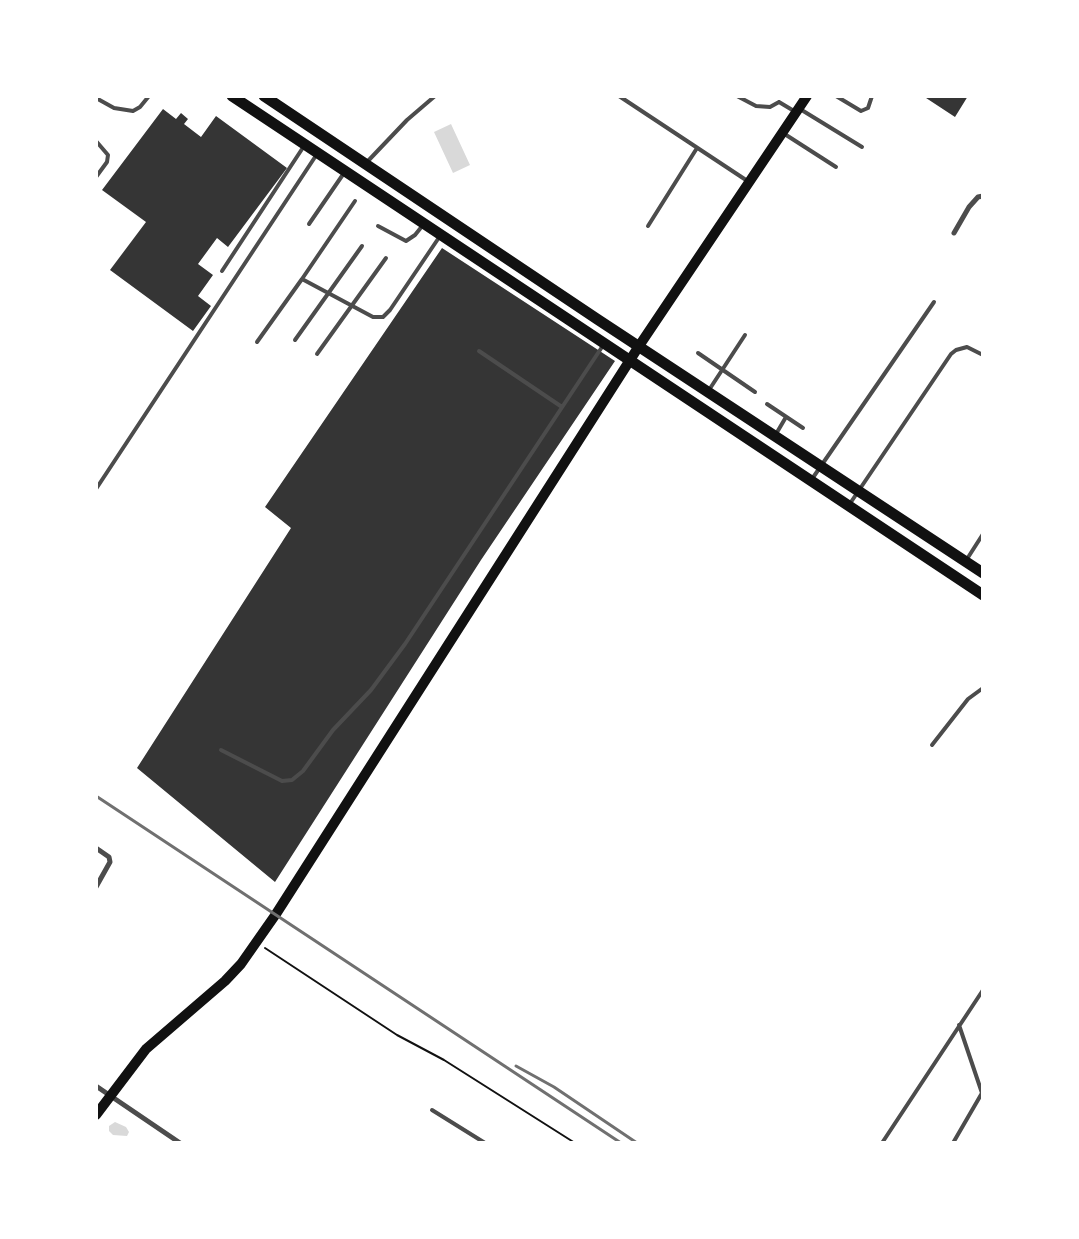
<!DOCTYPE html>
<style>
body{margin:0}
#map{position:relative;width:1079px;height:1239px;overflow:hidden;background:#fff;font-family:"Noto Sans",sans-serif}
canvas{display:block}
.frame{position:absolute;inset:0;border:98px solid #fff;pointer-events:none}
</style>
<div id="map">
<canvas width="1079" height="1239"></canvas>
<div class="frame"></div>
</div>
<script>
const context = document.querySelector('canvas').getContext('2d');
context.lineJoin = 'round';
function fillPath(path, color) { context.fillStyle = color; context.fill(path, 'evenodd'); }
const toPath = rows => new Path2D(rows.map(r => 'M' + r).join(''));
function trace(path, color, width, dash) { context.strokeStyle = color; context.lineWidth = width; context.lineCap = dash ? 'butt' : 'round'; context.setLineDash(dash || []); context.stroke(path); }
fillPath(toPath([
 [451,124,470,165,453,173,434,132],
 [115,1122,126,1127,129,1132,127,1136,113,1135,109,1131,109,1126]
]), '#d9d9d9');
fillPath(toPath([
 [923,96,968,96,955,117],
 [163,109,176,119,181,113,188,119,184,124,201,137,216,116,287,168,228,247,217,238,198,264,213,275,198,296,211,306,193,331,110,270,146,222,102,190],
 [442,248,615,361,481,560,275,882,137,768,291,528,265,507]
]), '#353535');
trace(toPath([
 [265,948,397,1035,444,1060,575,1143]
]), '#111', 2);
trace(toPath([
 [619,96,749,182],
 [737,96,756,106,770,107,779,102],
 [836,96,861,111,868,108,872,96],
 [96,98,114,108,133,111,140,107,149,96],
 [779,102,794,111],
 [800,109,862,147],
 [783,133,836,167],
 [96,141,108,155,107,162,96,177],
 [367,162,407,120,435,96],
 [309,224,344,173],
 [378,226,406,241,415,235,423,225],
 [648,226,697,148],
 [222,271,304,146],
 [302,279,355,201],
 [295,340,362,246],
 [257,342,302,279,373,317,383,317,390,310,440,236],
 [479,351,562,407],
 [698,353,755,392],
 [317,354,386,258],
 [709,390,745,335],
 [767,404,803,428],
 [776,434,786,417],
 [812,479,934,302],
 [96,489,317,154],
 [849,505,951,354,956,350,967,347,983,355],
 [967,559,983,534],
 [932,745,968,699,983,688],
 [221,750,282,781,292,780,303,771,333,730,371,690,405,644,604,344],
 [432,1110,485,1143],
 [882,1143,983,990],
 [953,1143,982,1093,959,1025]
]), '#4c4c4c', 4);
trace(toPath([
 [954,233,969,207,978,197,983,196],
 [96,848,109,857,110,862,96,887],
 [96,1086,180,1143]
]), '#4c4c4c', 5);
trace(toPath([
 [96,1115,146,1049,225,981,241,964,276,914,639,346,807,96]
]), '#111', 10);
trace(toPath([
 [232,96,983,595],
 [264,96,597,319,983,573]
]), '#111', 11);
trace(toPath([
 [96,796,621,1143],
 [516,1066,554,1087,637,1143]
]), '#707070', 3);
</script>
